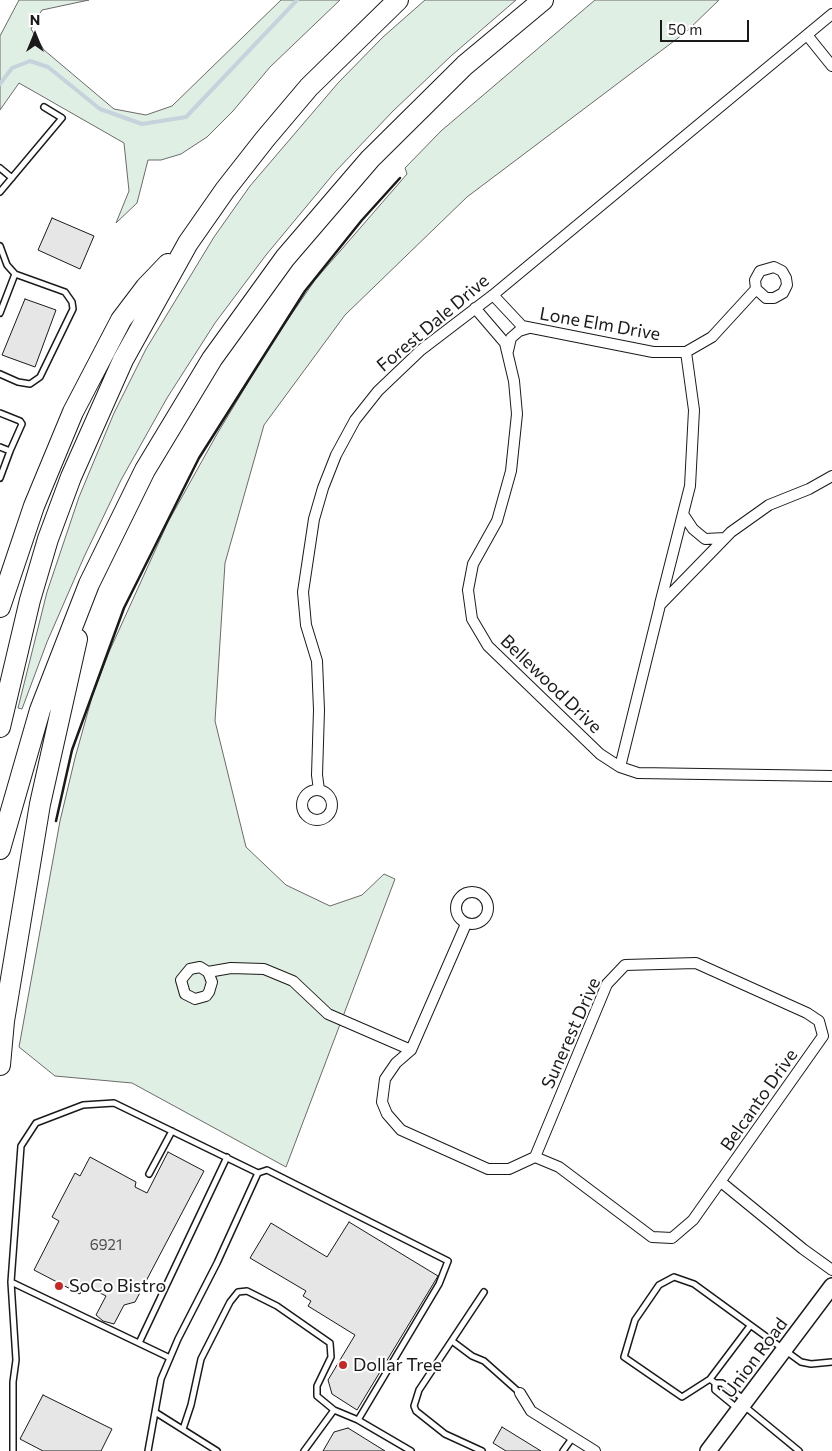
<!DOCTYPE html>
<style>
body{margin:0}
#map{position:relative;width:832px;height:1451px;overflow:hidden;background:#fff;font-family:Commissioner,sans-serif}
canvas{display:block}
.north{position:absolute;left:10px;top:10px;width:50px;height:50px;-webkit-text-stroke:4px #fff;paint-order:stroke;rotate:0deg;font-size:14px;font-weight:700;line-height:20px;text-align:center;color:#1a1a1a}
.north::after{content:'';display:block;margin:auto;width:18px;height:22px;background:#1a1a1a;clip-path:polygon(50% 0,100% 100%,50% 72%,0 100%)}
.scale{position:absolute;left:660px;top:20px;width:89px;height:22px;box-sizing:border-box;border:2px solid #1a1a1a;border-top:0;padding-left:6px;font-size:15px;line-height:18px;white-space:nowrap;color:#1a1a1a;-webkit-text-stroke:4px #fff;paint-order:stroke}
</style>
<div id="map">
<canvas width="832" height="1451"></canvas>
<div class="north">N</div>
<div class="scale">50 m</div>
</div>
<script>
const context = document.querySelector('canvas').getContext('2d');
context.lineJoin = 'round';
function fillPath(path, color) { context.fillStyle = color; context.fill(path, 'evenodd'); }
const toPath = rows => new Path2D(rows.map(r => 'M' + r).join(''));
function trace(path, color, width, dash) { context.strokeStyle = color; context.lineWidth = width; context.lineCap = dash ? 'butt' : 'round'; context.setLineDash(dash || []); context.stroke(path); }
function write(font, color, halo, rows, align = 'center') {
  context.font = font + ' Commissioner,sans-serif'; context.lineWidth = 4; context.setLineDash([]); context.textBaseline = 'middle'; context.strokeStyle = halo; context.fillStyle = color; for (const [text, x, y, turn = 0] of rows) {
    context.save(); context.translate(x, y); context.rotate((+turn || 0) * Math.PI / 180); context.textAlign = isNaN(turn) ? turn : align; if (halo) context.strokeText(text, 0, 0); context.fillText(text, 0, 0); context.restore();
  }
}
const green = toPath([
 [19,0,89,0,42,10,31,29,44,50,114,109,146,115,172,106,281,0,340,0,270,67,233,111,207,137,181,154,161,160,148,160,137,203,116,223,129,191,124,143,19,83,0,110,0,36,19,0],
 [425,0,516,0,451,56,393,111,335,172,266,255,215,323,167,398,121,480,84,557,47,642,22,709,18,708,47,592,79,497,114,413,146,349,214,237,250,186,338,83,383,37,425,0],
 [595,0,719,0,686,32,467,197,345,315,264,425,225,563,215,721,246,847,286,885,330,906,362,895,384,874,395,879,286,1167,132,1083,55,1076,19,1047,60,821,75,758,92,697,109,652,168,522,217,434,273,341,315,280,407,174,405,168,441,131,595,0]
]);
fillPath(green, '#e0efe3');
trace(green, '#6a6a6a', 1);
trace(toPath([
 [0,84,12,68,30,61,48,67,100,109,142,124,186,117,297,0]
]), '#c6d2dc', 4);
const building = toPath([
 [52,218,94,236,80,269,38,250,52,218],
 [25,299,56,310,35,367,2,355,25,299],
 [168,1152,204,1171,135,1302,124,1305,114,1324,103,1321,96,1315,106,1296,84,1285,80,1294,34,1270,59,1221,52,1217,75,1173,80,1176,90,1157,136,1182,135,1187,147,1193,168,1152],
 [349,1222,438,1276,357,1410,332,1394,328,1380,355,1335,308,1306,311,1301,303,1296,306,1291,250,1258,271,1223,327,1257,349,1222],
 [43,1395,112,1429,101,1451,43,1451,20,1439,43,1395],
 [502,1427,541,1451,506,1451,493,1443,502,1427],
 [348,1428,385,1451,323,1451,334,1432,348,1428]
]);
fillPath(building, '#e6e6e6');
trace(building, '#1a1a1a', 1);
const lane = toPath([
 [0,168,12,178],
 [0,192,62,118,44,107],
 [0,246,7,265,15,274,0,313],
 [0,374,18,382,30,384,40,377,73,309,72,302,65,292,15,274],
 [0,413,20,421,22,424,10,451],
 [0,447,10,451,0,478],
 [149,1174,172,1131],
 [11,1282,16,1360,13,1382,13,1451],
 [750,1326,710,1379,682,1397,624,1357,635,1320,659,1285,674,1277,694,1284,801,1362,811,1364,832,1362],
 [452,1341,472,1356,484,1361,520,1393],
 [139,1343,227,1157],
 [170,1358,11,1282,21,1146,36,1123,83,1105,114,1103,258,1173],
 [710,1379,715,1383,722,1383,745,1400],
 [715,1383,715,1390,738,1409],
 [743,1405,799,1451],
 [155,1412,161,1379,178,1339,217,1263,258,1173,267,1170,448,1261,439,1284,358,1420],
 [183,1429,191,1405,201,1359,230,1302,238,1292,247,1291,277,1306,330,1343,331,1357,317,1386,317,1396,334,1410],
 [148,1451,155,1412,217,1451],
 [304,1451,334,1410,358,1420,411,1451],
 [482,1451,445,1434,416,1411,414,1406,419,1390,484,1292],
 [563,1451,573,1437]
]);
const street = toPath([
 [807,35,832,66],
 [493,295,522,326,653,352,686,352,712,337,756,289,755,280,760,271,774,267,782,271,786,278,787,285,783,293,774,298,766,298,756,289],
 [475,308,505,343,514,381,517,414,511,471,497,521,473,564,468,590,472,619,488,646,600,754,620,767,638,773,832,776],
 [508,351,511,338,519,331,529,328],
 [683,514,693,529,705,539,725,538],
 [660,604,690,486,694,410,686,352],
 [620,767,660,605,731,532,769,505,809,489,832,476],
 '302 805a15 15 0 1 1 30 0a15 15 0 1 1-30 0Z',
 [319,790,317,775,319,710,317,661,306,625,303,592,314,519,323,488,336,455,355,420,378,391,421,350,493,295,832,14],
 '456 908a16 16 0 1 1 32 0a16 16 0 1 1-32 0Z',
 [466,924,411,1050,396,1063,385,1079,382,1102,387,1114,401,1130,488,1169,509,1169,535,1157,559,1167,652,1237,672,1238,693,1220,823,1036,819,1021,807,1013,696,963,625,965,607,984,535,1157],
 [208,972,212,982,209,992,206,996,195,999,185,994,181,980,190,969,200,967,208,972,231,968,264,969,293,981,328,1014,411,1050],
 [721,1182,803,1249,832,1270],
 [520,1393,531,1411,595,1451]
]);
const secondary = toPath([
 [708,1451,832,1286]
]);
const highway = toPath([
 [0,607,34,506,73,412,121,320,146,287,168,264],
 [0,727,30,600,48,539,71,477,123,360,188,243,225,190,265,139,309,87,398,0],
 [0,849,40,710,89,584,145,470,212,359,285,258,370,159,465,65,543,0],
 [0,1065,4,1021,40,804,77,639]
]);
trace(lane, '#1a1a1a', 8);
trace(street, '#1a1a1a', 12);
trace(secondary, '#1a1a1a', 18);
trace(highway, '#1a1a1a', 22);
trace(lane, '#fff', 5);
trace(street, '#fff', 10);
trace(secondary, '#fff', 15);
trace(highway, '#fff', 20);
trace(toPath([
 [56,821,72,750,124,608,199,458,305,291,362,220,400,178]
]), '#1a1a1a', 2.5);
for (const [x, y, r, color] of [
 [59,1286,5,"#c62828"],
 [343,1365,5,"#c62828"]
]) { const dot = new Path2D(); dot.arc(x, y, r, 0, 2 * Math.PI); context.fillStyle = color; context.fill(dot); trace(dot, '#fff', 2); }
write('15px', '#4d4d4d', null, [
 ["6921",106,1245]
]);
write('18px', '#1a1a1a', '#fff', [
 ["Forest Dale Drive",433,323,-40],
 ["Lone Elm Drive",600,324,10],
 ["Bellewood Drive",551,684,44],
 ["Sunerest Drive",571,1033,-66],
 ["Belcanto Drive",759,1100,-55],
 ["Union Road",755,1358,-53]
]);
write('18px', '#1a1a1a', '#fff', [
 ["SoCo Bistro",69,1286],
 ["Dollar Tree",353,1365]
], 'left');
</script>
